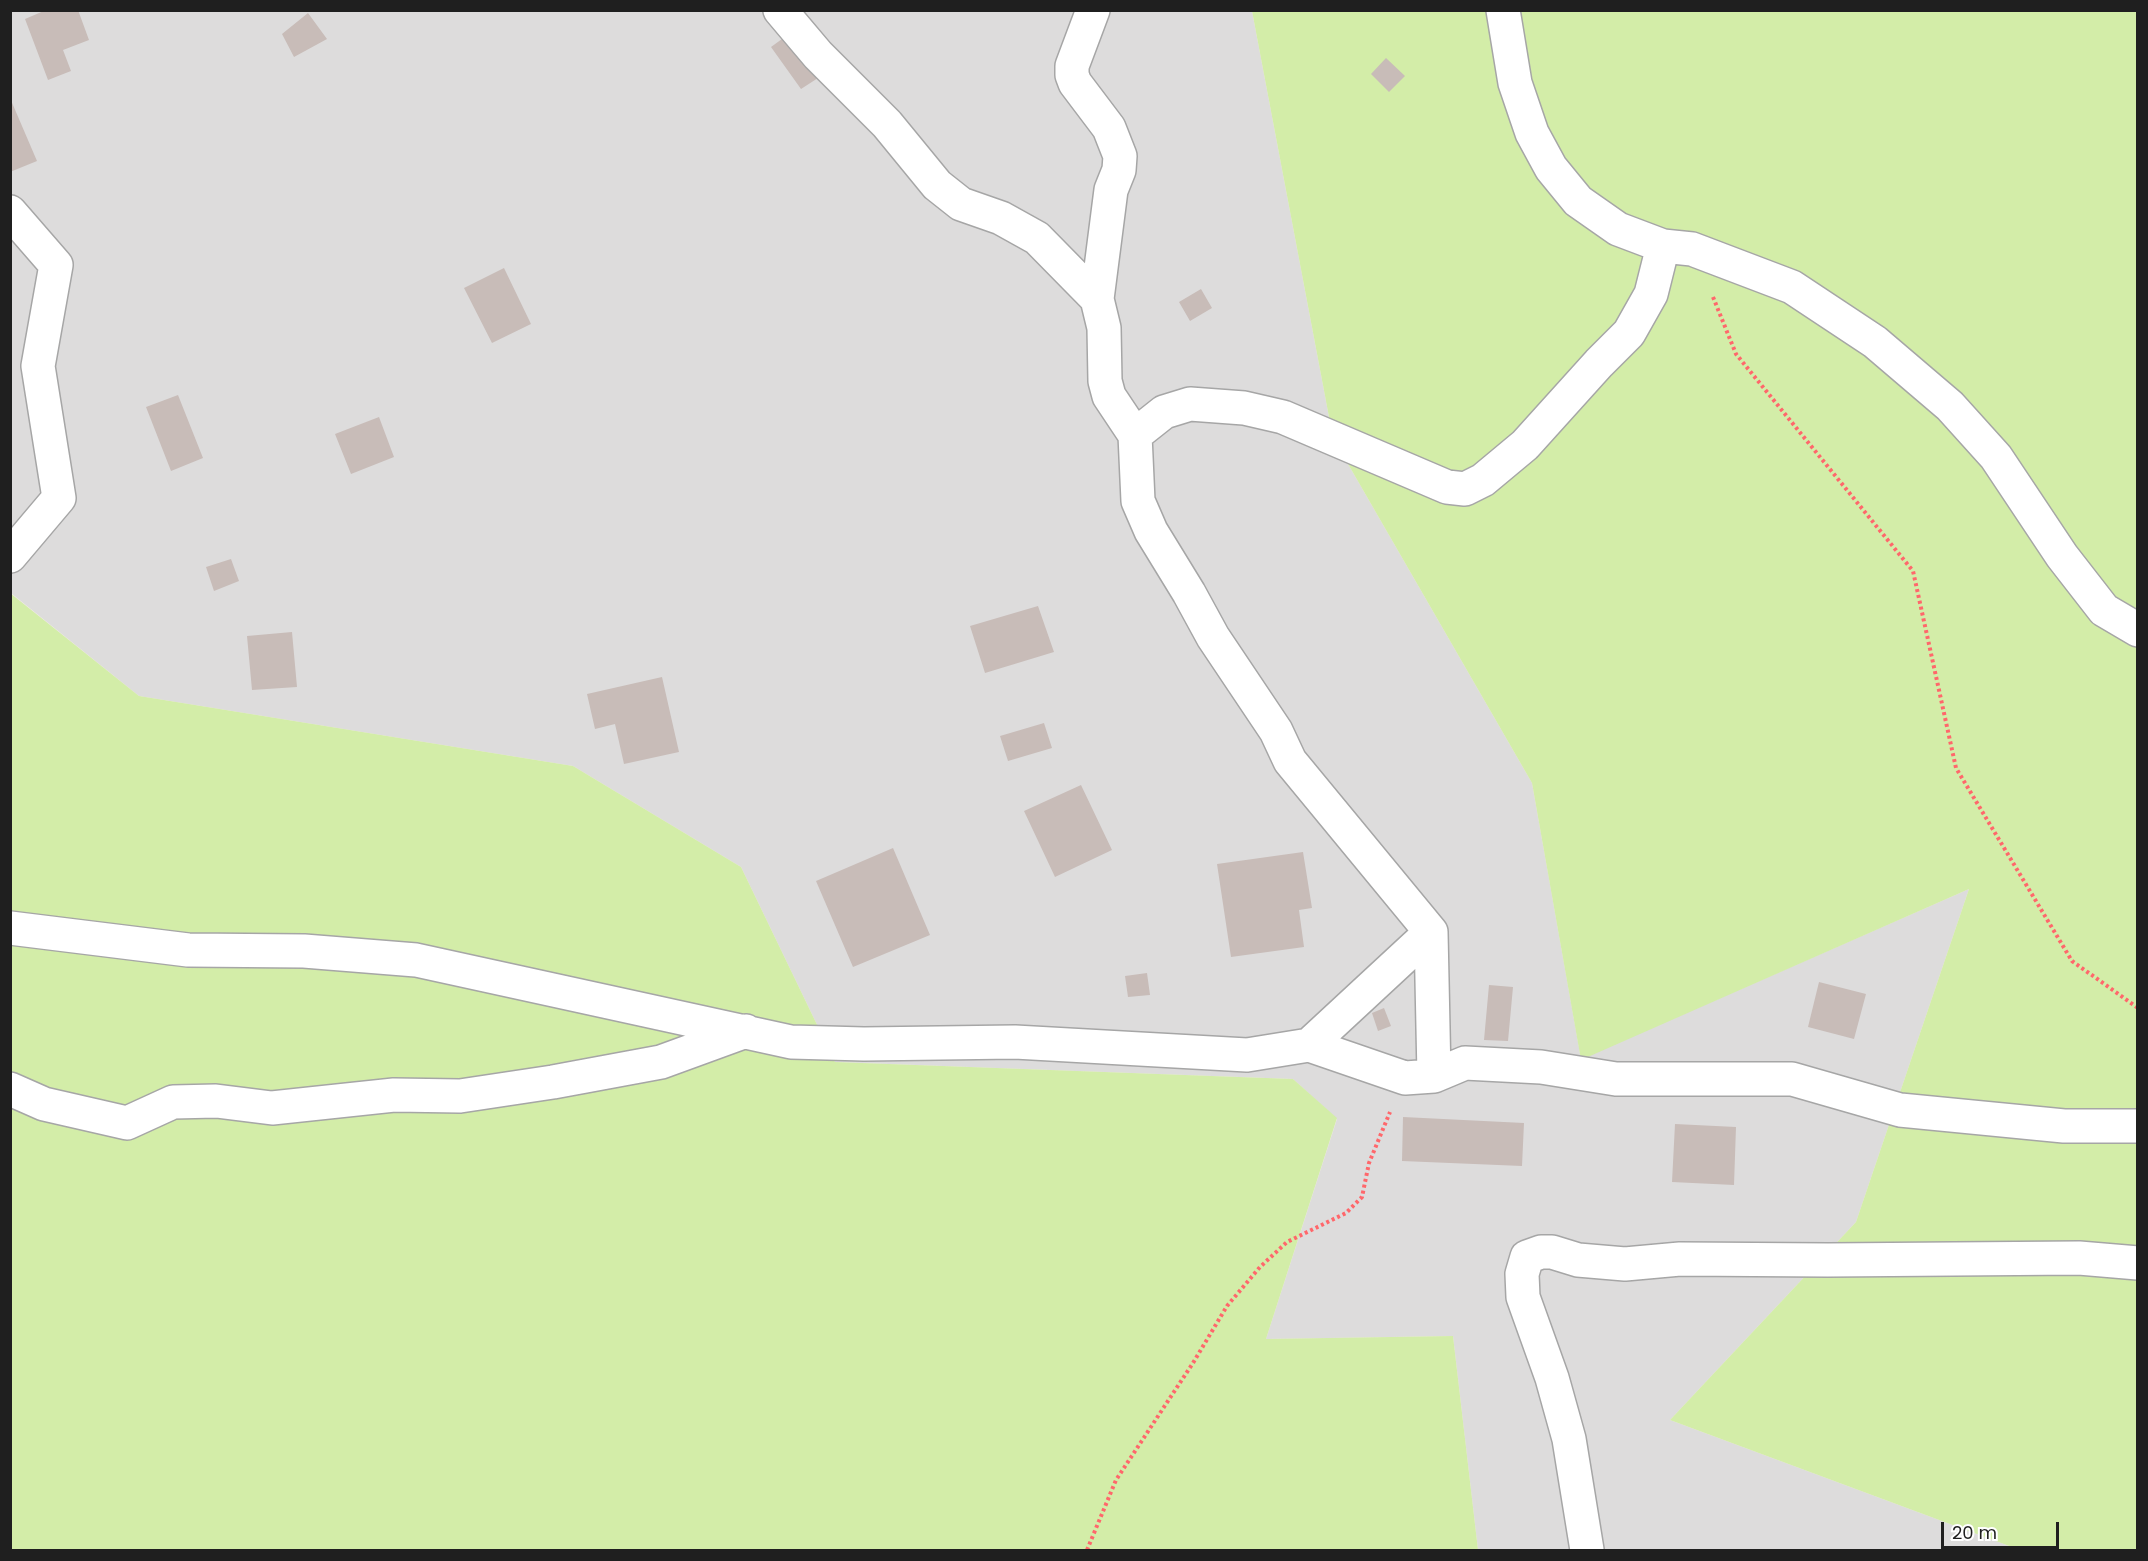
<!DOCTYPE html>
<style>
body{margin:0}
#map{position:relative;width:2148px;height:1561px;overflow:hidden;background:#f0ebe5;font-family:Poppins,sans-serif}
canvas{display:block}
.frame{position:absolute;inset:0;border:12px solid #1f1f1f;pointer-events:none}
.scale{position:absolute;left:1941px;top:1522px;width:118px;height:27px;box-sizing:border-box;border:3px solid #1f1f1f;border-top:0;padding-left:8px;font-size:18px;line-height:21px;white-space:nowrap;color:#1f1f1f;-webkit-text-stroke:4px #fff;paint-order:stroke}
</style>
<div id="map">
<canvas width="2148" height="1561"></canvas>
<div class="frame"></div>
<div class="scale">20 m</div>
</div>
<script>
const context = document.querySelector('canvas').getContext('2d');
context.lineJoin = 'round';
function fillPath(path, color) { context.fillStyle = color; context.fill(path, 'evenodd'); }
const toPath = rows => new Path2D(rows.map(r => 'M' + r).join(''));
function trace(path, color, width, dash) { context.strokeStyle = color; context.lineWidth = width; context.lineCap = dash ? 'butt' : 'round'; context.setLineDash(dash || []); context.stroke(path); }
fillPath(toPath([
 [10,11,1252,11,1333,438,1532,783,1581,1059,1969,889,1856,1222,1670,1420,2020,1550,1478,1550,1453,1336,1266,1339,1337,1119,1293,1079,835,1062,741,867,573,766,139,696,11,593]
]), '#dddcdc');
fillPath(toPath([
 [1252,11,2137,11,2137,1550,2020,1550,1670,1420,1856,1222,1969,889,1581,1060,1532,783,1333,438],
 [10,593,139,696,573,766,741,867,835,1062,1293,1079,1337,1118,1266,1339,1453,1336,1478,1550,11,1550]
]), '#d3eda8');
fillPath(toPath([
 [46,10,78,10,89,40,63,50,71,71,48,80,25,19],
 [308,13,327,39,294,57,282,34],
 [793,31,818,78,801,89,771,47],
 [1386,58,1405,76,1389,92,1371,74],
 [10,98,37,161,10,172],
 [504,268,531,324,492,343,464,288],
 [1201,289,1212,308,1190,321,1179,302],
 [178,395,203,458,171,471,146,407],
 [379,417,394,457,351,474,335,434],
 [231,559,239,581,214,591,206,567],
 [1038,606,1054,652,985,673,970,626],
 [292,632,297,687,252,690,247,636],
 [662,677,679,752,624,764,615,724,595,729,587,694],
 [1044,723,1052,748,1008,761,1000,736],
 [1081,785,1112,850,1055,877,1024,811],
 [893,848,930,935,853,967,816,881],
 [1303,852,1312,908,1299,910,1304,947,1231,957,1217,864],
 [1147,973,1150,995,1128,997,1125,976],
 [1819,982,1866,994,1854,1039,1808,1027],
 [1489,985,1513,987,1508,1041,1484,1040],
 [1384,1008,1391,1026,1378,1031,1372,1013],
 [1403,1117,1524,1123,1522,1166,1402,1161],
 [1675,1124,1736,1127,1734,1185,1672,1182]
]), '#c8bcb8');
const minor = toPath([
 [780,10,818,55,887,124,937,185,961,204,1001,218,1037,238,1097,299],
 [1093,10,1072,66,1072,75,1075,83,1109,128,1120,156,1119,170,1111,190,1097,299,1104,328,1105,381,1109,396,1135,435,1138,501,1151,531,1189,593,1213,637,1276,731,1290,761,1431,932,1309,1045],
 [1503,10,1515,83,1532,133,1551,168,1578,201,1618,229,1663,246,1692,249,1792,287,1875,342,1950,406,1996,457,2062,556,2104,610,2138,630],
 [10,212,56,265,38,366,59,498,10,556],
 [1135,435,1164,412,1190,404,1244,408,1283,417,1447,487,1465,489,1483,480,1525,445,1599,363,1629,333,1651,294,1663,246],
 [10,928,188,950,304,951,416,960,791,1042,864,1044,1015,1042,1247,1055,1309,1045,1405,1078,1434,1076,1465,1063,1541,1067,1616,1079,1792,1079,1900,1110,2064,1126,2138,1126],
 [1431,932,1434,1076],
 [10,1089,44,1104,127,1123,173,1102,216,1101,272,1108,394,1095,460,1096,553,1082,661,1062,746,1031],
 [1587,1550,1569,1439,1552,1378,1523,1297,1522,1274,1527,1257,1541,1252,1552,1252,1578,1260,1625,1264,1680,1259,1828,1260,2079,1258,2138,1263]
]);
trace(minor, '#a6a6a6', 36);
trace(toPath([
 [1713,297,1736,354,1913,571,1956,768,2072,961,2138,1008],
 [1087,1550,1116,1480,1193,1363,1227,1306,1260,1267,1287,1242,1346,1213,1362,1197,1369,1163,1390,1112]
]), '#ff676b', 4, [3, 3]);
trace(minor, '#fff', 33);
</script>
